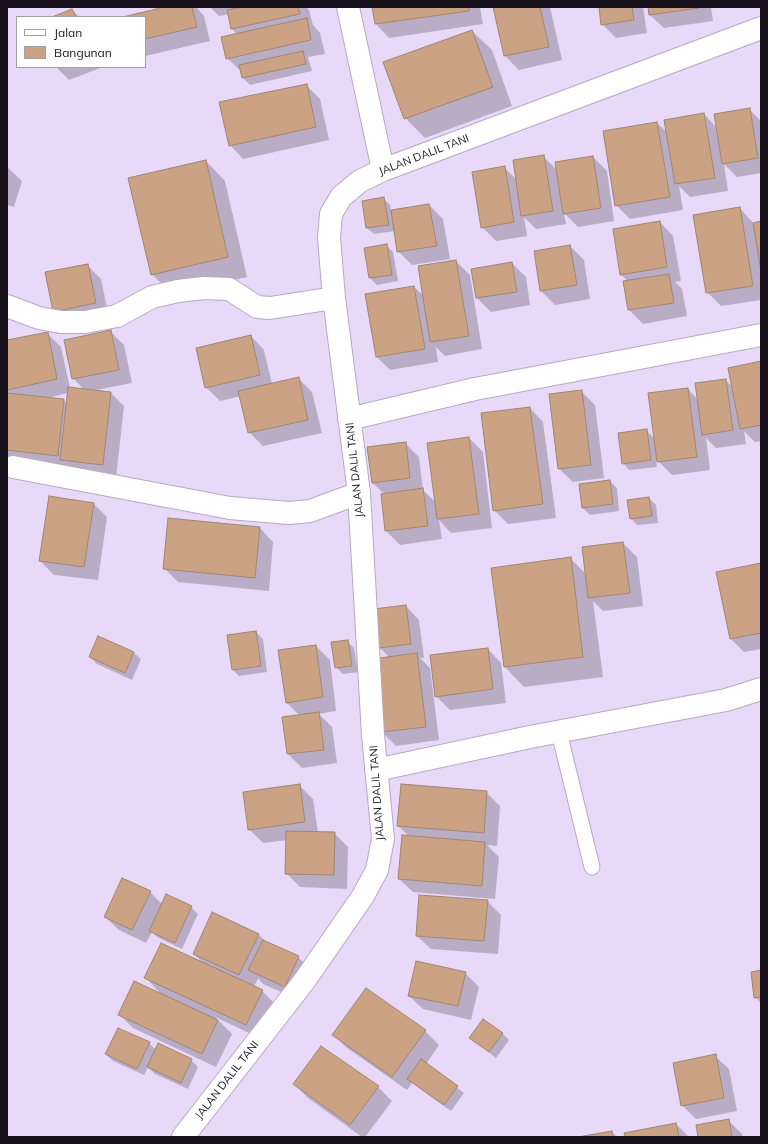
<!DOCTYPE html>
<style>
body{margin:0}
#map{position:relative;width:768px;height:1144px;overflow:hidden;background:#e7d9f7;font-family:Mulish,sans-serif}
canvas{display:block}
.frame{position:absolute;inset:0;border:8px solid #17121c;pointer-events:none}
.legend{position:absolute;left:16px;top:16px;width:130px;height:52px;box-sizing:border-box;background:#fff;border:1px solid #a2a0a4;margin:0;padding:5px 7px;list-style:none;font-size:12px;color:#17121c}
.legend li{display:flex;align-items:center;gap:8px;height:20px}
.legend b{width:20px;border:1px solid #a2a0a4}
</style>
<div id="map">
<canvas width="768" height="1144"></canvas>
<div class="frame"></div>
<ul class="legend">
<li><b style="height:5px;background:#fff"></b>Jalan</li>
<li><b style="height:11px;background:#cba283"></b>Bangunan</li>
</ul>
</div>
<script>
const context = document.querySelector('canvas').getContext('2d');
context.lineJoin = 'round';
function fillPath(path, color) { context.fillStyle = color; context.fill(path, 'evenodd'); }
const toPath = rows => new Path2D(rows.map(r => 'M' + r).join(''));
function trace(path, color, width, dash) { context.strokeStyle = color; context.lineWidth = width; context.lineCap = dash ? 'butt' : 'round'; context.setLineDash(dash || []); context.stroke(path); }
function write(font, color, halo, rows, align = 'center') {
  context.font = font + ' Mulish,sans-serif'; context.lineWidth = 3.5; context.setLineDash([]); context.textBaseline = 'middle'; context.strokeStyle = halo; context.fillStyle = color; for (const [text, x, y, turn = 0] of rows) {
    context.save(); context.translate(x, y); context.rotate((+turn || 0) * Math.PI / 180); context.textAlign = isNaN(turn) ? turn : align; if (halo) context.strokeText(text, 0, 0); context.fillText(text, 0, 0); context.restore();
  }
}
fillPath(toPath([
 [169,7,196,7,204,16,210,41,145,56,145,17,127,17],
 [210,7,306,7,309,10,313,25,320,33,325,54,308,57,312,71,250,85,243,78,242,72,227,58,237,34,232,29,229,14,219,16],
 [373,7,480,7,483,24,389,38,376,24],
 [494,7,550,7,562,60,519,70,505,56],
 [600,7,643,7,647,33,616,38,602,24],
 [649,7,711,7,713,21,664,28,650,15],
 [72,10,79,17,54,17],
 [472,31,492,50,512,106,425,138,405,118],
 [56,67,103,67,69,80],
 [306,85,320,99,329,140,243,159,230,145],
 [750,110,761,121,761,173,737,177,724,164,728,191,690,197,679,186,683,210,630,219,616,205,657,123,668,133,704,114,717,128],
 [543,156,557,170,593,157,607,171,614,221,578,227,564,213,566,224,536,229,524,217,527,236,496,241,482,227,504,167,517,180],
 [206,161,225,181,247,277,171,294,152,274],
 [7,167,22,181,14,207,7,205],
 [383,198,390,205,391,211,429,205,443,219,450,259,412,265,398,251,395,231,374,234,367,228],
 [740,208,754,224,761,222,761,300,721,306,707,292],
 [660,222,673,236,681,281,675,282,682,289,687,316,643,324,629,310,625,282,628,281,621,275],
 [386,245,393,252,398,281,377,285,370,278],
 [570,246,584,260,590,299,555,305,541,291,535,252],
 [456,261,470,275,482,349,445,356,436,347,438,362,390,370,376,356,366,295,414,287,424,296],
 [512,263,526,277,530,305,491,312,477,298],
 [87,265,101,279,109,317,54,312],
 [110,331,124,345,132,383,96,390,110,392,124,406,116,478,7,462,7,394,9,394,7,391,7,341,47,333,61,347,70,388,84,390,73,378],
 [68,393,67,404,64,400,47,398],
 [251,336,264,350,272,384,298,378,312,392,322,433,263,446,249,432,241,396,220,401,206,387],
 [761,363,761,441,755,442,744,431,746,444,716,448,706,438,710,470,672,475,656,459,657,467,629,470,623,463,646,430,655,439,688,389,698,400,725,380,733,387],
 [581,391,595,405,604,478,573,482,559,469],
 [530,408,543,422,556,518,508,524,494,510],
 [469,438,483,452,492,528,451,533,439,520,442,539,400,545,386,531,384,494,373,483,369,448,405,443,419,457,423,490,435,502],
 [610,481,617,488,619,511,590,515,583,508],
 [649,498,656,505,658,523,637,525,631,518],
 [93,503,107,517,98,580,54,575,40,561],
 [260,528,273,542,269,591,178,582,164,568],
 [623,543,637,557,643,606,603,611,593,601,603,677,524,687,505,667,571,559,586,574],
 [761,565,761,649,744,652,731,639],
 [406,606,419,620,424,658,420,658,430,668,439,740,396,746,382,732,390,658,380,648],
 [256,632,263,639,267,672,239,676,232,669],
 [99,638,134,653,141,659,132,680,97,664,90,657],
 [347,641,354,648,358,672,343,674,336,667],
 [316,646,330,660,336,711,319,714,332,727,337,763,302,768,288,754,284,718,300,716,286,702],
 [488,649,501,663,506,703,450,710,436,696],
 [299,785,313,799,318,833,334,833,348,847,347,889,300,887,286,873,287,840,263,843,249,829],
 [486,792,500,806,497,846,487,845,499,857,495,899,413,892,399,879,410,837,398,826],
 [150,892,162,904,191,907,198,914,182,949,157,937,152,932,146,943,119,930,105,917],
 [487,901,501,915,498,954,431,949,417,936],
 [258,934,266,942,298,957,312,971,299,1000,263,984,258,978,254,987,262,991,276,1005,260,1038,215,1017,232,1034,216,1067,133,1028,119,1014,162,995,146,978,204,964,194,954],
 [761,971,761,1003,755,997],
 [465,973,479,987,471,1020,423,1009,409,996],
 [366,989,425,1031,439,1045,426,1064,464,1093,451,1111,412,1083,407,1090,347,1048,334,1035],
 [502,1033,509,1040,496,1058,471,1038],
 [149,1043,156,1050,191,1060,198,1067,188,1089,155,1074,148,1067,144,1075,113,1061,106,1054],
 [715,1056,729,1069,737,1111,696,1119,682,1105],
 [294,1084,378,1087,392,1101,365,1137,362,1137,308,1098],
 [728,1120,742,1134,743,1137,699,1137],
 [676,1124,689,1137,626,1137],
 [612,1132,617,1137,582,1137]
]), '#0003');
const building = toPath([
 [164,7,192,7,197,27,145,39,145,17,123,17,164,7],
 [243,7,298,7,300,14,231,29,227,10,243,7],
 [372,7,469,7,469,11,375,24,372,7],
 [493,7,540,7,549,47,504,56,493,7],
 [599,7,632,7,634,20,601,25,599,7],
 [648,7,699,7,699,8,649,15,648,7],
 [72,9,76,17,52,17,72,9],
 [307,18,311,40,226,59,221,37,307,18],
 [472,30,493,87,404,119,383,62,472,30],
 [303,51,306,64,242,78,239,65,303,51],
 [307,84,316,127,229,146,219,102,307,84],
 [750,108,758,158,722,164,714,114,750,108],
 [704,113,715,178,675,184,664,120,704,113],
 [657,122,670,197,615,206,603,131,657,122],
 [544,155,553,211,521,216,513,160,544,155],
 [593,156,601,208,563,214,555,162,593,156],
 [206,160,228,257,151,275,128,178,206,160],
 [505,166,514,222,481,228,472,172,505,166],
 [384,197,389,225,366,228,362,201,384,197],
 [429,204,437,246,397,252,391,210,429,204],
 [740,207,753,286,706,293,693,215,740,207],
 [660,221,667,267,620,275,613,229,660,221],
 [761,221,761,271,753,223,761,221],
 [387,244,392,275,369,278,364,248,387,244],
 [570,245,577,285,540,291,534,251,570,245],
 [456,260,469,336,430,342,418,266,456,260],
 [512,262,517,292,476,298,471,269,512,262],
 [88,264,96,303,53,312,45,272,88,264],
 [669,274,674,303,628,310,623,281,669,274],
 [414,286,425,349,376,357,365,294,414,286],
 [111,330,119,370,72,379,64,340,111,330],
 [48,332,57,379,7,390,7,340,48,332],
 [251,335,260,375,205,388,196,348,251,335],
 [761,361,761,425,740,429,728,368,761,361],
 [299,377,308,420,248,433,238,391,299,377],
 [726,379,733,430,702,435,695,383,726,379],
 [68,387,111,392,103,465,60,460,68,387],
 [688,388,697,457,657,462,648,393,688,388],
 [582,390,591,465,558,469,549,394,582,390],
 [7,393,64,399,58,456,7,450,7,393],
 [530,407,543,504,493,511,481,413,530,407],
 [647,429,651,460,622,464,618,433,647,429],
 [469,437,479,514,437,519,427,443,469,437],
 [406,442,410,478,372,483,367,447,406,442],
 [610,480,613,504,582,508,579,484,610,480],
 [423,488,428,526,385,531,381,494,423,488],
 [49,496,94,503,84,567,39,561,49,496],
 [649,497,652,516,630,519,627,500,649,497],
 [168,518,260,527,255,578,163,569,168,518],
 [623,542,630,593,588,598,582,547,623,542],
 [571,557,583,657,504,667,491,568,571,557],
 [761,563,761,633,730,639,716,572,761,563],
 [406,605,411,644,379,648,374,609,406,605],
 [256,631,261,666,232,670,227,635,256,631],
 [98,636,134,652,125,673,89,657,98,636],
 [348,640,352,666,335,668,331,642,348,640],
 [316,645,323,697,286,703,278,650,316,645],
 [488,648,493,689,435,697,430,655,488,648],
 [417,653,426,727,381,732,372,659,417,653],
 [319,712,324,750,287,754,282,717,319,712],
 [300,784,305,822,248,830,243,792,300,784],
 [401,784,487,791,484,833,397,826,401,784],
 [286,831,335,832,334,875,285,874,286,831],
 [402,835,485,842,482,886,398,879,402,835],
 [122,878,151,891,132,930,104,917,122,878],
 [166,894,192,906,175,943,149,931,166,894],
 [419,895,488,900,484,941,416,936,419,895],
 [212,912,259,934,239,975,193,954,212,912],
 [263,940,299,956,285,987,248,970,263,940],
 [161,943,263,990,246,1025,144,978,161,943],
 [416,961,466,972,458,1006,408,996,416,961],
 [761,970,761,997,754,998,751,972,761,970],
 [134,981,218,1020,202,1054,118,1015,134,981],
 [366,988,426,1030,392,1077,332,1035,366,988],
 [483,1019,503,1033,489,1052,469,1038,483,1019],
 [118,1028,150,1042,137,1069,105,1054,118,1028],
 [158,1043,192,1059,181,1083,147,1067,158,1043],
 [321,1046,379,1086,350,1125,293,1084,321,1046],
 [716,1054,724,1098,681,1106,673,1063,716,1054],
 [421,1059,458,1086,444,1105,407,1079,421,1059],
 [729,1119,732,1137,698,1137,696,1125,729,1119],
 [676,1123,679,1137,625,1137,624,1133,676,1123],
 [612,1131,613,1137,578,1137,612,1131]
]);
fillPath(building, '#cba283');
trace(building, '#a08571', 1);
const service = toPath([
 [559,732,592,867]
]);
const minor = toPath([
 [348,7,383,170],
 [7,306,39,318,61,322,85,322,117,316,152,297,178,291,204,288,229,289,257,307,270,308,334,298],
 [349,419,475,389,761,335],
 [13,467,230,508,289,513,310,511,359,493],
 [376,770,530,737,726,700,761,689],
 [183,1137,305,980,363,896,377,870,383,839,373,735,359,493,334,298,329,238,331,214,341,197,360,181,383,170,761,28]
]);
trace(service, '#b7a9c6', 17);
trace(minor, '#b7a9c6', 24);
trace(service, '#fff', 15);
trace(minor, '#fff', 22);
write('11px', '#17121c', '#fff', [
 ["JALAN DALIL TANI",424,155,-21],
 ["JALAN DALIL TANI",355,470,-96],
 ["JALAN DALIL TANI",377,793,-94],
 ["JALAN DALIL TANI",227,1080,-52]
]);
</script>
